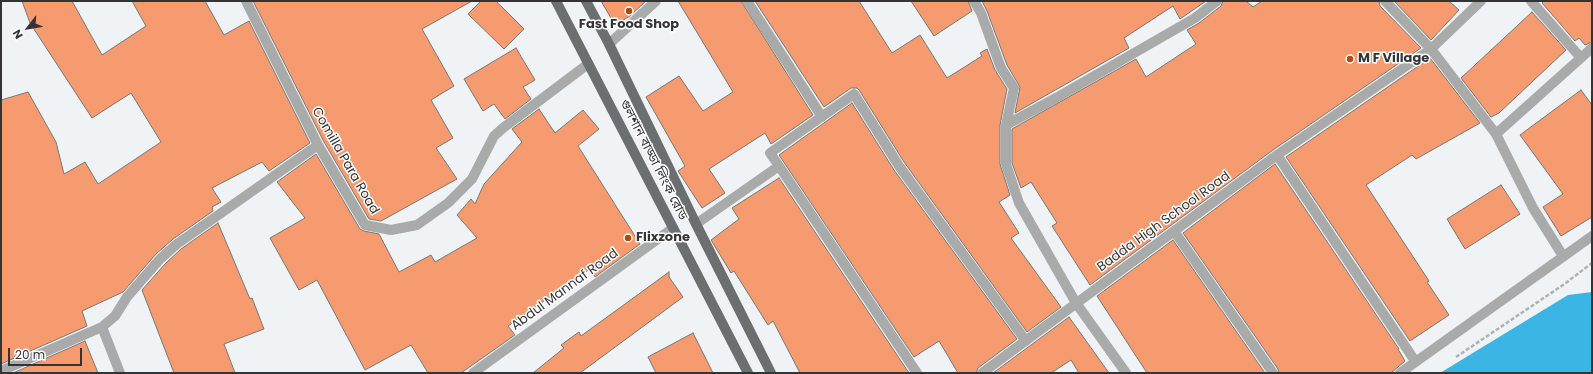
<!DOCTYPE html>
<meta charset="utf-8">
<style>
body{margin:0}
#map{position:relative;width:1593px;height:374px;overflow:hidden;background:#eff3f5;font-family:Poppins,sans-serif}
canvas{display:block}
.frame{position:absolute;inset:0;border:2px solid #333435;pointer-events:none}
.north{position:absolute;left:8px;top:8px;width:40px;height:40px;-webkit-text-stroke:3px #fff;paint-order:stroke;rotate:239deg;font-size:11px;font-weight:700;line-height:16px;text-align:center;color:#333435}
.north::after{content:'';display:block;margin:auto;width:14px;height:18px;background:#333435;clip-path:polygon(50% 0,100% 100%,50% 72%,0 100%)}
.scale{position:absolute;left:8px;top:348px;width:74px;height:18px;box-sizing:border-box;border:2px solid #333435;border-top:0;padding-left:5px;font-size:12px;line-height:14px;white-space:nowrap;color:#333435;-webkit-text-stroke:3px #fff;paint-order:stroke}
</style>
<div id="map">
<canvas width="1593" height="374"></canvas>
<div class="frame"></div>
<div class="north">N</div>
<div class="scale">20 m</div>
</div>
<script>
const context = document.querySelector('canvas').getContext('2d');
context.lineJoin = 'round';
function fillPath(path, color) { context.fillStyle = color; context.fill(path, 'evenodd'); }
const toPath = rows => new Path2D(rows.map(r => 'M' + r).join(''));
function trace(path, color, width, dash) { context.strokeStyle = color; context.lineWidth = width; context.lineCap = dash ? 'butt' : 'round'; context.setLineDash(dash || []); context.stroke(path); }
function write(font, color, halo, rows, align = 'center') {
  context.font = font + ' Poppins,"Noto Sans Bengali",sans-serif'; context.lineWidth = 3; context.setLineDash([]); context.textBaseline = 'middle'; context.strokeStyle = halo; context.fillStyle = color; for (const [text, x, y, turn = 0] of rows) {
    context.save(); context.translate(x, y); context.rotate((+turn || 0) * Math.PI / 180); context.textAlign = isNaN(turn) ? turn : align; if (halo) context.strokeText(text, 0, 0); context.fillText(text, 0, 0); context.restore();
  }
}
fillPath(toPath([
 [1592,292,1592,373,1440,373,1568,295]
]), '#3bb6e4');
const building = toPath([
 [22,1,72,1,102,55,146,26,132,1,205,1,224,35,249,21,310,143,269,171,262,162,212,188,221,202,212,207,213,211,173,239,156,254,123,292,82,311,87,326,1,364,1,100,28,92,56,142,64,174,85,162,98,184,161,142,131,93,92,118,30,23,22,1],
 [253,1,472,1,422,29,454,86,431,100,453,138,436,148,457,179,381,221,369,219,324,142,253,1],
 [481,1,496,1,524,29,504,49,468,14,481,1],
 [601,1,646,1,630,16,615,25,601,1],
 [678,1,741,1,813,115,771,144,765,133,709,169,725,193,702,208,678,171,685,166,646,97,679,76,703,111,733,92,678,1],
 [755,1,859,1,892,53,920,35,947,78,982,56,980,53,987,49,995,70,1007,89,1000,125,1000,164,1010,195,999,202,1019,233,1011,238,1061,307,1027,332,904,162,859,90,857,88,851,88,824,107,755,1],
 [911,1,968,1,972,11,934,36,911,1],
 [982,1,1206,1,1180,19,1173,6,1124,38,1129,48,1015,113,1020,87,1007,65,987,11,982,1],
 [1223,1,1246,1,1253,7,1262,1,1379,1,1380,6,1421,48,1273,150,1090,285,1052,226,1057,223,1031,182,1021,188,1012,163,1012,129,1136,59,1146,77,1196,44,1187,30,1199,23,1221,6,1223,1],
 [1394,1,1449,1,1459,10,1431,40,1394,1],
 [1544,1,1592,1,1592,42,1585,45,1579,38,1575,41,1542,3,1544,1],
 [1532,12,1566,50,1499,113,1491,117,1461,78,1532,12],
 [516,48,535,80,523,87,531,99,505,119,494,104,483,111,464,79,516,48],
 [1430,58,1480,123,1416,159,1412,155,1366,185,1429,281,1427,282,1449,315,1410,341,1286,157,1430,58],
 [1581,90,1592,105,1592,217,1561,236,1543,207,1563,194,1520,135,1581,90],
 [852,103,894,170,1017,339,978,368,976,373,958,373,939,341,914,357,779,155,852,103],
 [539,109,555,133,583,110,599,129,578,146,640,244,595,277,590,269,508,326,515,335,461,373,428,373,411,345,365,370,317,280,299,290,270,238,305,218,277,182,316,154,360,229,364,231,379,234,399,272,431,255,435,262,477,238,457,215,471,199,475,204,484,184,522,142,512,129,539,109],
 [1275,164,1399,349,1398,349,1405,361,1391,373,1279,373,1278,369,1183,233,1275,164],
 [779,178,909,373,800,373,773,321,768,325,734,271,731,273,711,240,739,219,732,208,779,178],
 [1501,185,1520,214,1465,249,1447,219,1501,185],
 [218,223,250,299,252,298,264,329,224,344,235,373,174,373,142,290,165,264,181,249,218,223],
 [1173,240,1265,373,1147,373,1097,296,1173,240],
 [669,272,669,277,683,297,580,373,533,373,564,348,561,345,579,332,581,336,669,272],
 [1069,317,1109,373,1079,373,1071,360,1051,373,993,373,1069,317],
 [693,333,713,373,656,373,648,357,693,333],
 [85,341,98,373,13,373,85,341]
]);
fillPath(building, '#f69b6f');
trace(building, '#797674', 1);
trace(toPath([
 [1456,357,1563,285,1592,263]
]), '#afb2b4', 2.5, [4, 2]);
trace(toPath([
 [246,1,318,145,365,225,391,230,417,225,448,203,472,179,494,136,503,128,588,64],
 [747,1,822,117],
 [974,1,981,13,1001,68,1014,88,1006,125],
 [1385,1,1431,49,1481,1],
 [1531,1,1581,58],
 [609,44,656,1],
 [1496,134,1533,208,1563,256],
 [1277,155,1415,361],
 [779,166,917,373],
 [696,224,779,166,770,153,854,94,899,166,1026,341],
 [1174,231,1273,373],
 [102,327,120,373],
 [1,371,102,327,115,316,127,297,160,259,177,244,318,145],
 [473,373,673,228],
 [982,373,1277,155,1431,49,1496,134,1592,48],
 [1126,373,1076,303,1019,203,1006,164,1006,125,1056,98,1195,18,1217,1],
 [1400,373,1592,236]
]), '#a9abab', 10);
trace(toPath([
 [556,1,748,373],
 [586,1,609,44,696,224,771,373]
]), '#6c6f70', 10);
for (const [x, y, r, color] of [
 [629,11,4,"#ae4d0e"],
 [1350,59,4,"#ae4d0e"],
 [628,238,4,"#ae4d0e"]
]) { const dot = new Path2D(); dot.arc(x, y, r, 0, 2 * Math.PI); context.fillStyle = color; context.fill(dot); trace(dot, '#fff', 1.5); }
write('bold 13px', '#333435', '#fff', [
 ["Fast Food Shop",629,25,"center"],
 ["M F Village",1358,59],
 ["Flixzone",636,238]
], 'left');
write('13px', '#333435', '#fff', [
 ["গুলশান বাড্ডা লিংক রোড",653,160,63],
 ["Comilla Para Road",345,161,60],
 ["Badda High School Road",1164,222,-36],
 ["Abdul Mannaf Road",565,290,-36]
]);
</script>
